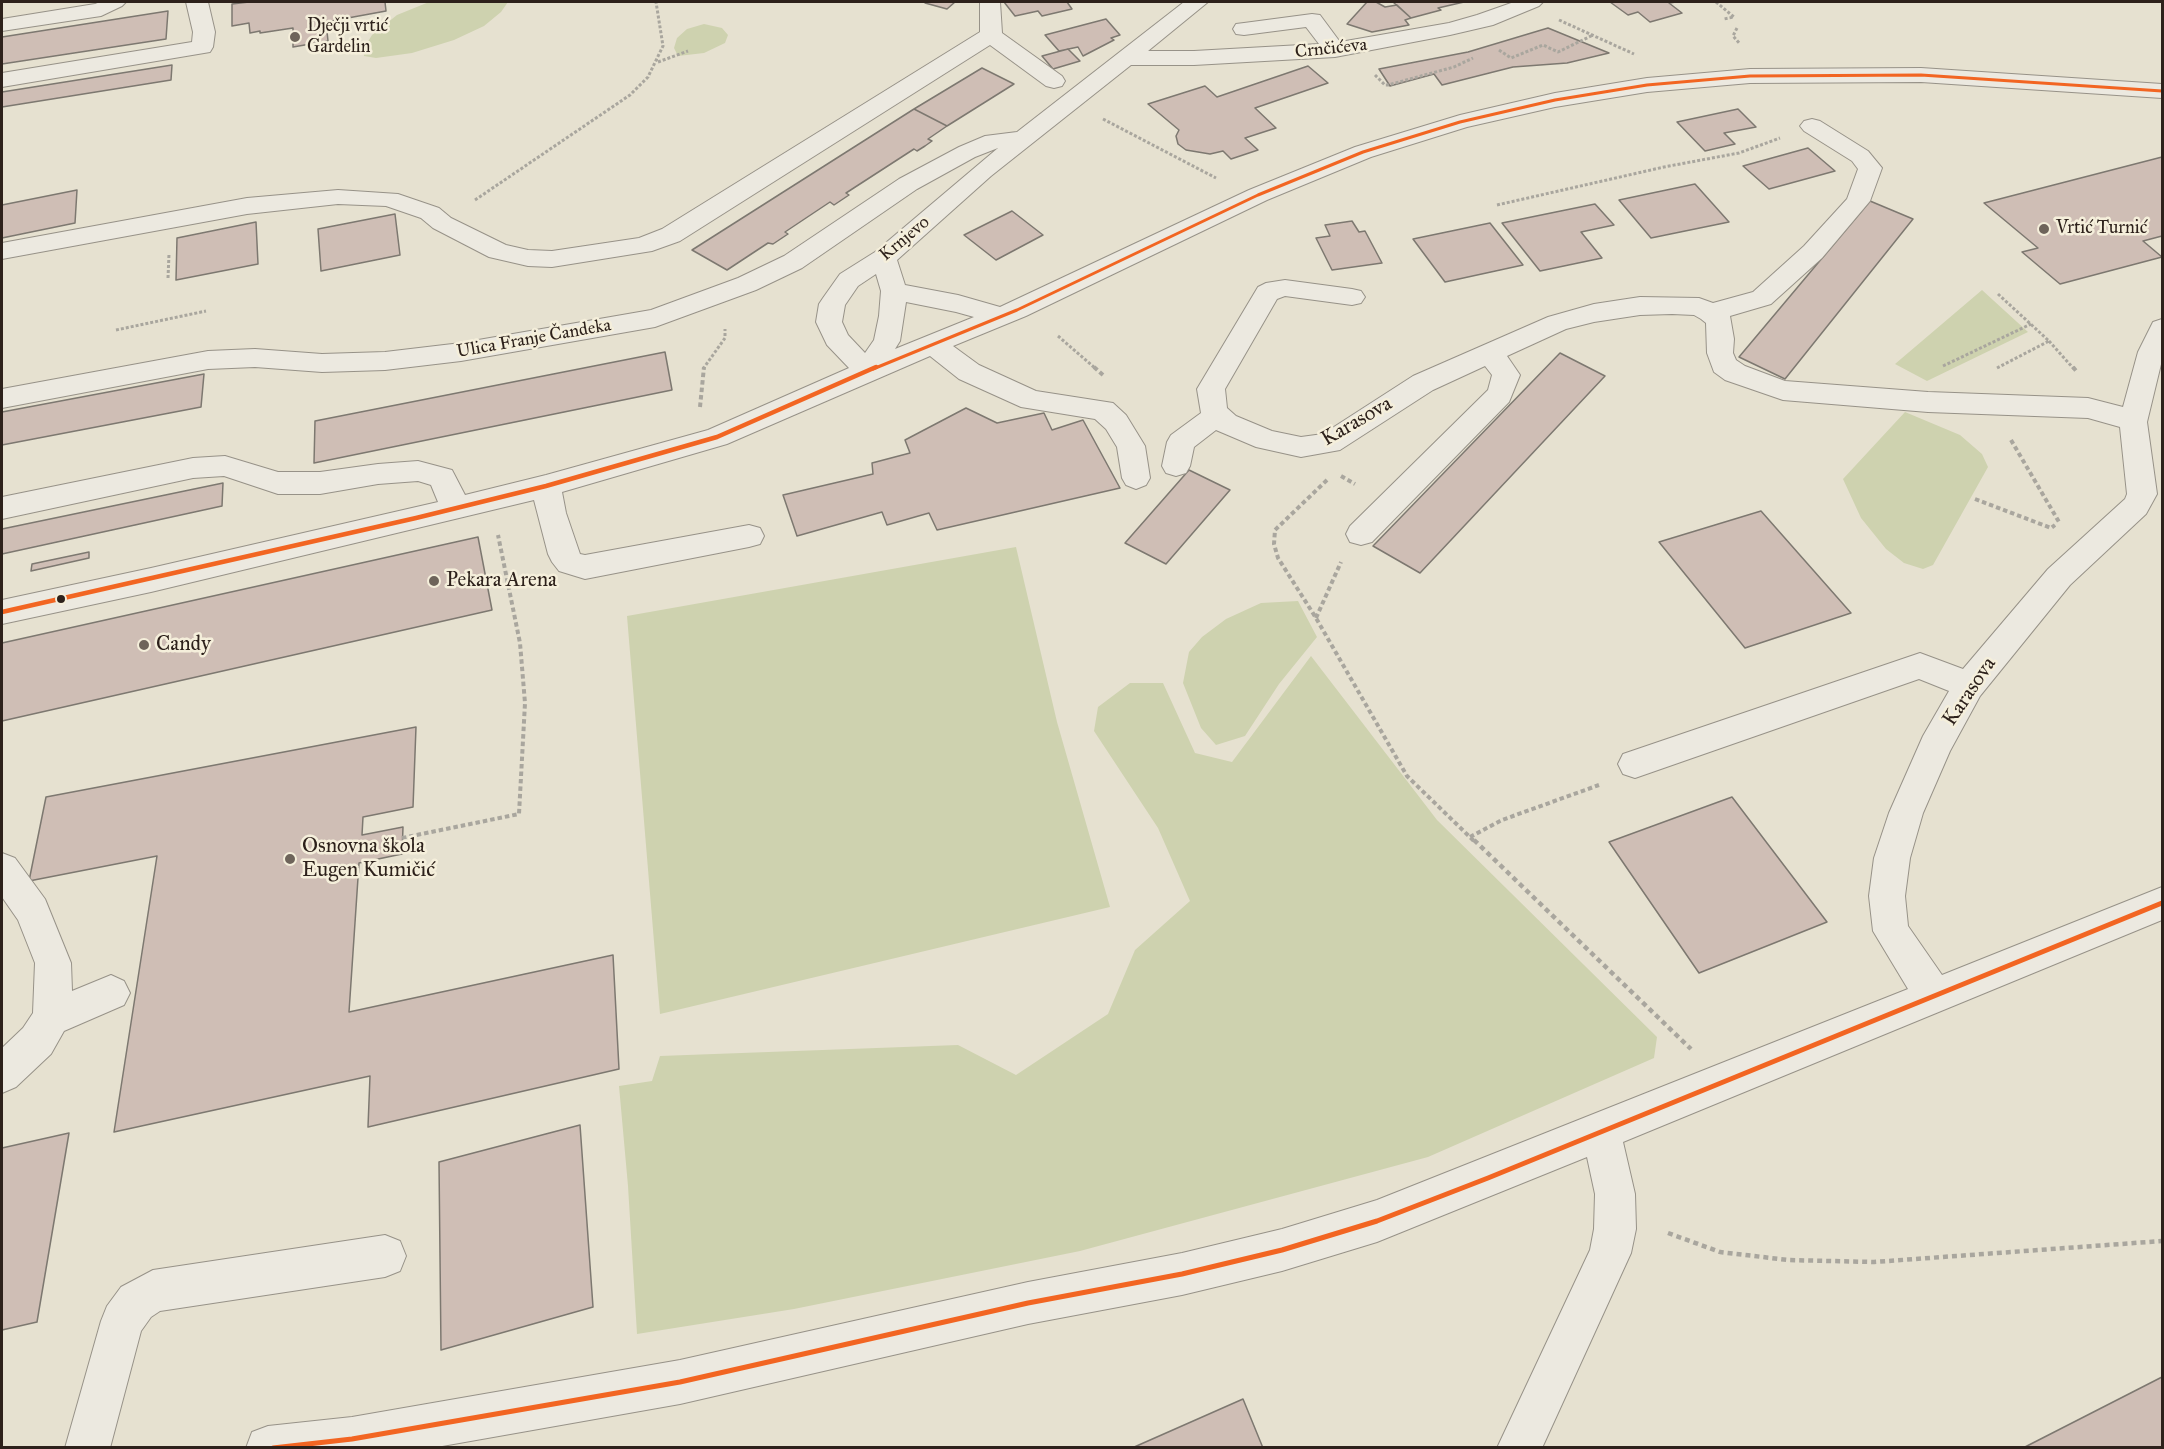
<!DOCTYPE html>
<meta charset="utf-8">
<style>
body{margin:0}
#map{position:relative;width:2164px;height:1449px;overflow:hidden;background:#e6e1d0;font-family:"IM FELL Great Primer",serif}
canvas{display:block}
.frame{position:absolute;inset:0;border:3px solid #2d211b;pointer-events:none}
</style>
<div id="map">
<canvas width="2164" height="1449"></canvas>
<div class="frame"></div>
</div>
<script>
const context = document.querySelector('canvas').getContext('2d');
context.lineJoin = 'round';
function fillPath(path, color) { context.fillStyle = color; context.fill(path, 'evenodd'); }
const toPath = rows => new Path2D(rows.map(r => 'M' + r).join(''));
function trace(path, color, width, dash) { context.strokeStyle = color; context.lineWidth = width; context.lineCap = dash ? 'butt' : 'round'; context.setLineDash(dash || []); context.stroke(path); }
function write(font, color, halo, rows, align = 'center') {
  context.font = font + ' "IM FELL Great Primer",serif'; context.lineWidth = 5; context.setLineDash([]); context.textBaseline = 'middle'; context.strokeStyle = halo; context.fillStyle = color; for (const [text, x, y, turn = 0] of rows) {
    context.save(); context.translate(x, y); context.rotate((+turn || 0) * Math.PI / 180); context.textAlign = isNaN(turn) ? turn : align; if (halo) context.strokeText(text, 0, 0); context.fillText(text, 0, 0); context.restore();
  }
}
fillPath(toPath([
 [429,2,508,2,501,12,484,26,454,40,412,53,376,58,364,56,364,48,372,35,397,15],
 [704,24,722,28,728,35,725,43,704,53,678,56,674,48,677,38,687,29],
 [1982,290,2028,332,1927,381,1895,364],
 [1905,412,1960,435,1982,454,1988,467,1933,565,1923,569,1904,563,1886,549,1861,518,1843,479],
 [1016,547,1057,722,1110,907,660,1014,627,616],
 [1298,601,1317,637,1279,684,1245,736,1216,745,1201,728,1183,683,1189,652,1202,637,1226,619,1261,603],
 [1311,656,1437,820,1657,1037,1654,1058,1428,1157,1080,1251,794,1309,637,1334,628,1186,619,1086,652,1081,660,1056,958,1045,1016,1075,1108,1014,1135,950,1190,901,1158,828,1094,731,1098,707,1130,683,1163,683,1195,753,1232,762]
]), '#ced2af');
const building = toPath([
 [249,2,385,2,386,11,326,22,328,41,293,47,293,28,260,33,260,31,250,33,249,23,232,26,232,4,249,2],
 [927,2,955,2,947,9,925,3,927,2],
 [1004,2,1071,2,1067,2,1072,9,1042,16,1038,11,1015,16,1004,2],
 [1367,2,1376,2,1385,7,1397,5,1411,18,1405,20,1409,25,1372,32,1347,24,1367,2],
 [1393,2,1464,2,1438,8,1441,10,1411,18,1393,2],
 [1610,2,1676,2,1669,3,1682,13,1650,22,1638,12,1628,15,1610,2],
 [168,11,166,39,2,64,2,37,168,11],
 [1106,19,1120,35,1111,38,1114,40,1083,56,1078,47,1059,51,1045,35,1106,19],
 [1548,28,1609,53,1567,63,1513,67,1442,85,1434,74,1390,86,1379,69,1468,52,1548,28],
 [1068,49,1080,61,1053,69,1042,56,1068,49],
 [172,65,171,80,2,107,2,92,172,65],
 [1308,66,1328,83,1255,108,1276,128,1245,138,1258,150,1231,159,1223,151,1210,154,1186,150,1178,144,1176,136,1179,130,1148,104,1205,86,1217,97,1308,66],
 [982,68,1014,84,947,126,914,109,982,68],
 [914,109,947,126,928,139,932,141,925,146,917,151,914,149,846,193,849,195,834,205,830,202,785,232,788,234,773,244,768,243,727,270,692,250,914,109],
 [1738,109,1756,127,1724,133,1735,144,1705,151,1677,122,1738,109],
 [1808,148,1835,171,1769,189,1743,166,1808,148],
 [2162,157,2162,236,2143,241,2162,257,2060,284,2022,252,2038,248,1984,203,2162,157],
 [1695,184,1729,222,1651,238,1619,200,1695,184],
 [77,190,75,223,2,238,2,205,77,190],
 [1870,201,1913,219,1785,379,1739,357,1870,201],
 [1595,204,1614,225,1581,232,1602,258,1540,271,1502,223,1595,204],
 [1012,211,1043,235,996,260,964,235,1012,211],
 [395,214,400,255,321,271,318,229,395,214],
 [1352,221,1359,232,1365,231,1382,263,1332,270,1316,238,1330,236,1325,225,1352,221],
 [256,222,258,264,176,280,177,238,256,222],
 [1490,223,1523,265,1445,282,1413,239,1490,223],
 [665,352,672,390,314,463,315,421,665,352],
 [1560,353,1605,376,1420,573,1373,546,1560,353],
 [204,374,201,407,2,445,2,412,204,374],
 [966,408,997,423,1044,413,1052,430,1083,420,1120,488,937,530,929,513,887,525,882,512,797,536,783,495,873,474,872,463,910,453,905,440,966,408],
 [1189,470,1230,490,1166,564,1125,543,1189,470],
 [223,483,222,506,2,554,2,529,223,483],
 [1761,511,1851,613,1745,648,1659,542,1761,511],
 [478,537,492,610,2,721,2,643,478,537],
 [89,552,89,558,31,571,32,564,89,552],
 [416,727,413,807,363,817,362,835,403,827,402,854,359,863,349,1012,613,955,619,1069,368,1127,370,1076,114,1132,157,856,29,881,46,797,416,727],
 [1732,797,1827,922,1699,973,1609,842,1732,797],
 [580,1125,593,1307,441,1350,439,1162,580,1125],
 [69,1133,37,1322,2,1330,2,1148,69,1133],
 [2162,1377,2162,1448,2023,1448,2162,1377],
 [1243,1399,1263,1448,1132,1448,1243,1399]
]);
fillPath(building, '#cfbeb5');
trace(building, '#7d7870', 1.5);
const minor = toPath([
 [100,2,126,2,122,6,101,16,2,31,2,19,95,4,100,2],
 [186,2,208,2,215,32,213,47,210,52,2,87,2,73,192,42,193,32,186,2],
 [980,2,1000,2,1002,33,1062,76,1065,81,1062,86,1054,88,1046,86,990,45,680,241,652,251,552,267,528,266,489,257,433,228,421,218,386,206,338,204,247,214,2,259,2,243,247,198,338,190,398,194,439,208,451,218,506,245,528,250,552,251,639,238,662,229,980,32,980,2],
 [1184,2,1208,2,1148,51,1194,51,1319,44,1306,27,1244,35,1236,34,1233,29,1236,24,1244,23,1312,14,1320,15,1340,42,1449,23,1477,15,1514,2,1543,2,1539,6,1493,25,1450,35,1335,57,1194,65,1131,65,991,176,897,260,905,285,958,295,1000,307,1249,190,1355,147,1460,115,1555,93,1647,78,1750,69,1921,68,2162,84,2162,98,1921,82,1750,83,1647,92,1555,107,1467,127,1371,157,1267,200,1026,316,953,346,979,365,1036,391,1113,403,1126,415,1145,446,1150,478,1146,485,1136,489,1126,485,1122,478,1117,447,1106,429,1095,419,1021,407,959,379,930,356,727,444,562,492,566,513,580,554,585,555,749,525,760,528,764,536,760,544,749,547,585,579,559,571,552,562,548,554,534,500,151,592,2,624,2,600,151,568,438,502,431,485,418,481,378,484,320,494,278,494,224,476,193,478,2,519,2,497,193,458,225,456,278,472,320,472,378,464,418,461,452,470,465,495,546,475,708,430,849,368,827,345,816,322,819,304,823,298,840,274,875,252,998,148,975,157,917,189,802,268,756,290,655,327,461,361,385,370,322,372,255,367,208,369,2,408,2,389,208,351,255,349,322,354,385,352,461,343,651,310,738,278,784,256,899,179,959,147,985,136,1017,132,1184,2],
 [876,274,881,291,879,316,874,340,865,353,848,335,842,322,845,305,858,286,876,274],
 [906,302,956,312,974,317,895,349,900,341,906,302],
 [1812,119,1820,121,1868,151,1882,168,1870,201,1822,258,1771,304,1730,316,1734,339,1733,353,1736,360,1745,366,1785,381,1928,392,2088,398,2123,407,2138,352,2153,322,2162,319,2162,360,2147,422,2157,494,2146,514,2070,585,1980,696,1950,751,1923,813,1910,858,1905,896,1908,926,1942,975,2162,887,2162,920,1623,1142,1635,1194,1636,1229,1631,1253,1542,1448,1497,1448,1590,1250,1594,1229,1595,1194,1587,1157,1377,1242,1282,1271,1182,1295,1028,1324,680,1404,431,1448,246,1448,252,1432,268,1426,352,1417,680,1360,1028,1282,1182,1253,1282,1229,1377,1200,1908,989,1873,931,1869,896,1874,858,1889,813,1923,736,1949,691,1919,679,1635,778,1623,774,1618,764,1623,754,1920,653,1963,669,2048,569,2125,499,2127,494,2120,427,2088,418,1928,412,1783,400,1725,380,1714,372,1707,353,1706,323,1701,319,1694,315,1672,314,1640,315,1594,322,1566,329,1507,356,1520,375,1509,402,1372,542,1361,545,1350,542,1346,534,1350,526,1488,390,1492,375,1485,366,1433,390,1340,450,1301,457,1256,447,1216,430,1194,447,1190,466,1186,473,1176,476,1166,473,1162,466,1167,442,1171,435,1201,413,1197,389,1258,287,1266,283,1285,280,1352,289,1361,291,1365,297,1361,303,1352,305,1285,296,1277,299,1225,389,1227,408,1236,416,1272,431,1301,437,1323,434,1413,376,1548,317,1594,304,1640,297,1699,298,1713,303,1753,292,1804,246,1847,199,1858,169,1852,161,1804,131,1800,126,1804,121,1812,119],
 [2,853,15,858,45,899,71,963,72,991,111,975,124,981,130,993,124,1005,64,1031,51,1054,16,1087,2,1093,2,1048,23,1028,33,1013,35,963,18,920,2,897,2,853],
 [385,1235,400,1241,406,1256,400,1271,385,1277,160,1311,151,1317,141,1331,110,1448,65,1448,101,1321,107,1306,121,1287,153,1270,385,1235]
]);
trace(minor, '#979288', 2);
trace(toPath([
 [1716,2,1734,17,1724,19],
 [1559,20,1634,54],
 [1737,28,1733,36,1740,44],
 [1499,50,1511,58,1543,45,1558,52,1593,35],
 [658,62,688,51],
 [1375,75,1385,85,1388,85,1454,67,1473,58],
 [1103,119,1216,178],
 [475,200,630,95,648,77,663,46,656,2],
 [1497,205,1664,167,1739,153,1780,138],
 [168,278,169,254],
 [116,330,206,311],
 [1058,336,1096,369],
 [2049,341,2074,369],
 [1943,366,2031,324],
 [1997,368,2049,341,1998,294],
 [703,369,725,338,725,329]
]), '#a9a69e', 3, [3, 2]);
trace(toPath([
 [1094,367,1103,375],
 [2073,367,2077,372],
 [700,407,704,367],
 [2011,440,2059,522],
 [1341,476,1355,484],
 [1327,480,1275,530,1274,544,1278,558,1316,618,1407,776,1475,842],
 [1975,499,2051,528,2055,525],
 [1316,618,1341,562],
 [1470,837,1502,820,1599,785],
 [402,838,519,814,525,703,520,643,498,535]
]), '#a9a69e', 4, [4.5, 3]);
trace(toPath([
 [1474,840,1691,1049],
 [1668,1233,1720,1252,1788,1260,1874,1262,2162,1241]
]), '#a9a69e', 4.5, [5, 4]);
fillPath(minor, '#ece9e0');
trace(toPath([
 [873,369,1017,310,1258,195,1363,152,1460,122,1555,100,1647,85,1750,76,1921,75,2162,91]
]), '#f26522', 3);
trace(toPath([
 [2,612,416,518,546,486,717,437,876,367]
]), '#f26522', 4.5);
trace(toPath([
 [273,1448,352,1439,680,1382,1028,1303,1182,1274,1282,1250,1377,1221,1488,1178,2162,903]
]), '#f26522', 5);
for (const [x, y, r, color] of [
 [295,37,6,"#6e645a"],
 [2044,229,6,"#6e645a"],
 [434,581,6,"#6e645a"],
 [61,599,5,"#2d211b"],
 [144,645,6,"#6e645a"],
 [290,859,6,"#6e645a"]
]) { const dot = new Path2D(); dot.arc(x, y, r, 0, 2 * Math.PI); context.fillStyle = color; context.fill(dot); trace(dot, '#f5efdb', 2); }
write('18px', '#2d211b', '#f5efdb', [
 ["Dječji vrtić",307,27],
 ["Gardelin",307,48],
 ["Vrtić Turnić",2056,229]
], 'left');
write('18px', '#2d211b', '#f5efdb', [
 ["Crnčićeva",1331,49,-6],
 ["Krnjevo",905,239,-40],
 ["Ulica Franje Čandeka",534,339,-10]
]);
write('21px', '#2d211b', '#f5efdb', [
 ["Karasova",1357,422,-30],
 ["Karasova",1970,692,-56]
]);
write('21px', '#2d211b', '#f5efdb', [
 ["Pekara Arena",446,581],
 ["Candy",156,645],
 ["Osnovna škola",302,847],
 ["Eugen Kumičić",302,871]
], 'left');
</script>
